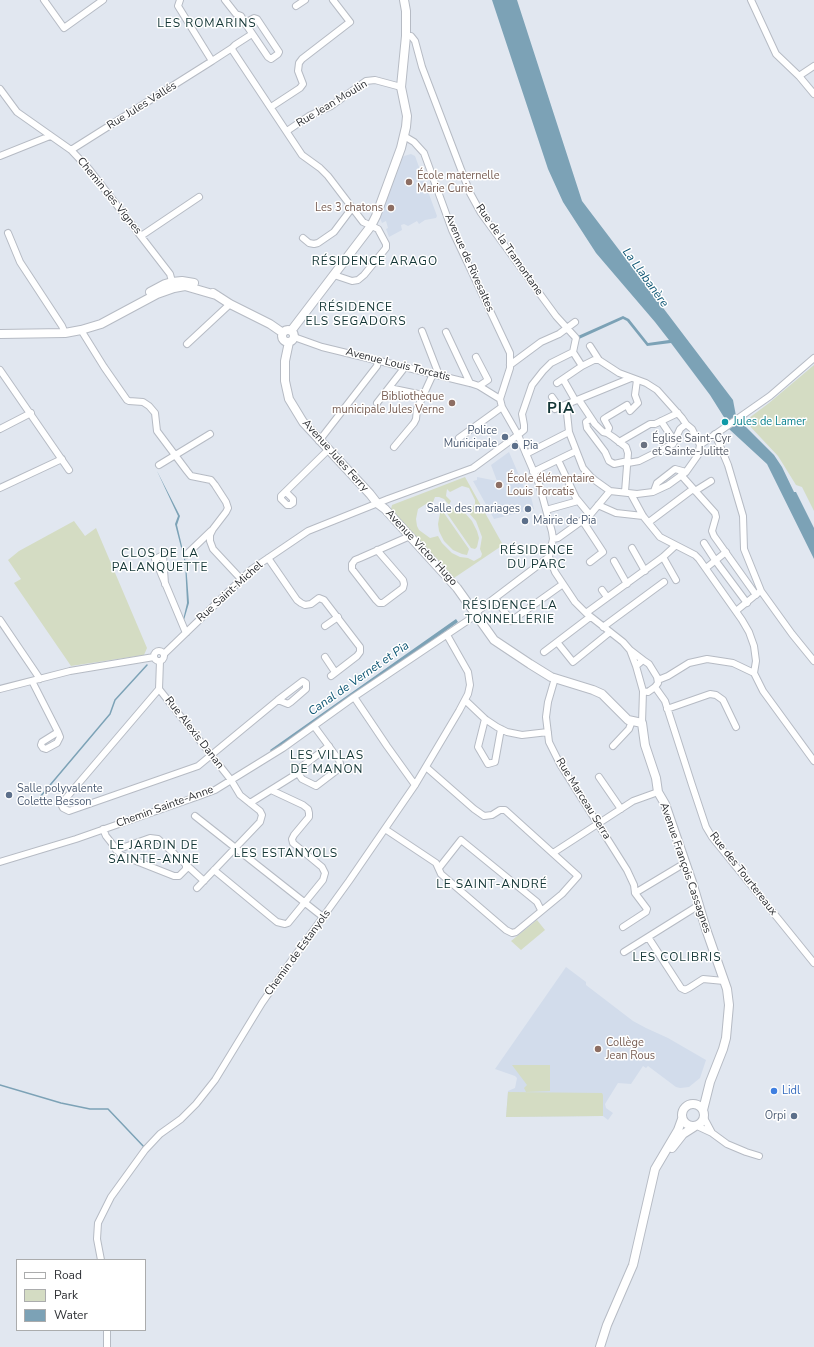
<!DOCTYPE html>
<meta charset="utf-8">
<style>
body{margin:0}
#map{position:relative;width:814px;height:1347px;overflow:hidden;background:#e1e7f0;font-family:"Nunito Sans",sans-serif}
canvas{display:block}
.legend{position:absolute;left:16px;top:1259px;width:130px;height:72px;box-sizing:border-box;background:#fff;border:1px solid #abacad;margin:0;padding:5px 7px;list-style:none;font-size:12px;color:#2d2f33}
.legend li{display:flex;align-items:center;gap:8px;height:20px}
.legend b{width:20px;border:1px solid #abacad}
</style>
<div id="map">
<canvas width="814" height="1347"></canvas>
<ul class="legend">
<li><b style="height:5px;background:#fff"></b>Road</li>
<li><b style="height:11px;background:#d4dcc3"></b>Park</li>
<li><b style="height:11px;background:#7ca2b6"></b>Water</li>
</ul>
</div>
<script>
const context = document.querySelector('canvas').getContext('2d');
context.lineJoin = 'round';
function fillPath(path, color) { context.fillStyle = color; context.fill(path, 'evenodd'); }
const toPath = rows => new Path2D(rows.map(r => 'M' + r).join(''));
function trace(path, color, width, dash) { context.strokeStyle = color; context.lineWidth = width; context.lineCap = dash ? 'butt' : 'round'; context.setLineDash(dash || []); context.stroke(path); }
function write(font, color, halo, rows, align = 'center') {
  context.font = font + ' "Nunito Sans",sans-serif'; context.lineWidth = 3; context.setLineDash([]); context.textBaseline = 'middle'; context.strokeStyle = halo; context.fillStyle = color; for (const [text, x, y, turn = 0] of rows) {
    context.save(); context.translate(x, y); context.rotate((+turn || 0) * Math.PI / 180); context.textAlign = isNaN(turn) ? turn : align; if (halo) context.strokeText(text, 0, 0); context.fillText(text, 0, 0); context.restore();
  }
}
fillPath(toPath([
 [411,154,415,156,437,216,436,218,425,220,419,224,417,221,408,226,404,224,401,225,402,230,389,237,386,229,388,228,386,221,382,223,380,218,401,160,404,156],
 [509,452,525,489,529,488,534,509,494,519,473,481,477,480,477,477,497,481,491,465],
 [566,967,586,982,586,985,633,1021,646,1028,668,1038,706,1060,700,1078,689,1087,680,1088,676,1087,648,1066,646,1068,643,1066,631,1084,618,1083,605,1104,606,1108,613,1113,608,1120,603,1116,506,1117,508,1091,515,1088,517,1078,515,1076,495,1069]
]), '#d2dceb');
fillPath(toPath([
 [814,365,814,511,802,487,796,485,778,456,745,421,769,403],
 [465,477,503,545,454,578,391,509,392,505],
 [462,486,469,488,475,500,475,504,468,512,476,521,482,537,480,549,482,554,481,557,474,561,468,558,460,557,452,553,442,543,438,536,430,538,419,530,417,526,416,519,418,509,426,504,429,507,431,513,436,512,434,509,433,502,435,497,439,497,444,499,449,505,451,501,446,496,447,489,450,492],
 [449,508,454,508,464,512,472,521,477,531,479,538,477,547,475,549,471,548,446,512],
 [440,513,444,513,469,549,467,555,462,554,453,550,444,541,439,531,438,524],
 [74,521,85,536,96,528,147,648,144,655,71,666,14,583,21,579,8,560,19,551],
 [537,920,545,930,521,950,511,941],
 [512,1065,550,1065,550,1091,526,1092,524,1088,527,1085],
 [508,1092,602,1093,603,1095,603,1116,506,1117]
]), '#d4dcc3');
fillPath(toPath([
 [492,0,517,0,582,201,733,400,736,416,727,422,710,395,671,343,647,346,627,321,623,319,579,339,578,336,623,316,629,319,648,343,669,340,655,322,596,253,563,202,548,169],
 [740,421,774,455,782,467,794,492,796,492,814,528,814,559,767,464,729,429],
 [157,471,180,516,177,525,186,563,189,603,184,620,183,620,187,603,185,563,175,524,178,516],
 [456,619,458,622,423,647,395,666,272,753,270,750]
]), '#7ca2b6');
trace(toPath([
 [40,797,110,714,115,700,147,665],
 [0,1085,61,1103,90,1109,108,1109,145,1148]
]), '#7ca2b6', 1.5);
const minor = toPath([
 [44,0,64,28,103,0],
 [180,0,178,6,212,61,232,48],
 [225,0,236,14,241,16,245,23,268,57,271,59,278,54,279,52,257,19,254,18,245,23],
 [751,0,776,54,799,76,814,94],
 [296,6,305,0],
 [252,34,235,45,232,48,233,51,302,155,320,168,328,176,363,222,378,229,386,244,386,248,364,275,358,280,352,281,334,275],
 [406,36,411,36,415,41,422,67,470,193,481,213,537,290,556,316,576,338,573,352,582,366],
 [799,76,814,66],
 [0,89,17,112,71,150,89,169,170,274,173,285],
 [271,107,300,88,303,84,298,71,299,63,302,59,350,22,333,0],
 [287,131,309,116,331,106,366,81,375,80,401,87],
 [404,136,414,142,424,153,452,230,510,353,510,368,500,399,502,407,518,435,539,484,552,532,553,539,549,557],
 [71,150,212,61],
 [0,156,50,136],
 [8,233,20,262,62,326,65,333],
 [141,236,199,197],
 [303,238,309,243,314,244,318,243,334,232,352,208],
 [81,330,104,367,127,400,129,401,143,402,149,406,155,413,157,431,187,471,191,476,211,480,215,485,226,502,228,508,226,512,213,529,210,535,210,541,213,549,241,579],
 [422,331,439,375],
 [446,332,470,383],
 [294,337,322,347,470,383,479,386,500,399],
 [187,344,230,304],
 [590,346,599,360],
 [476,357,488,380,479,386],
 [510,365,541,342,559,334,575,322],
 [0,370,69,470],
 [563,379,575,400],
 [557,383,582,366,594,360,599,360,619,373,646,383,657,390,682,418,686,424,692,429,700,445],
 [389,388,423,395],
 [552,397,559,407],
 [579,400,595,424,603,432,607,433,613,437,626,447,628,453,625,492],
 [377,403,405,367],
 [570,403,567,413,569,432,583,468,590,476,596,481,610,491,637,494,653,492,668,485,686,472,698,455,700,445,770,396,814,358],
 [555,409,631,378],
 [591,418,586,422,587,428,605,452,609,461,614,464,628,461],
 [661,421,671,436,675,441],
 [0,429,31,413],
 [607,433,609,428,604,419,607,417,627,405,630,411,638,403,635,395,637,380],
 [715,434,728,465,743,516,744,549,761,591,792,634,814,661],
 [459,438,502,407],
 [319,441,377,366,378,360],
 [619,442,650,424,655,424,678,413],
 [394,447,414,423,416,419,417,409,433,374],
 [526,454,569,432],
 [558,460,576,498,590,515],
 [628,463,639,461,673,444,680,429,686,424],
 [159,465,210,434],
 [533,472,576,451],
 [681,475,715,513,716,517,712,531,714,536,756,595],
 [0,488,62,459],
 [654,491,657,483,675,469,686,472],
 [695,491,711,481],
 [286,492,293,499,293,503,290,505,287,505,281,499,281,496,328,450],
 [631,494,643,516,660,537,695,555,699,559,742,620,749,632,754,646,756,661,754,673],
 [598,505,616,513,643,516],
 [546,510,578,501],
 [582,520,603,552,590,562],
 [649,522,693,489],
 [553,539,558,538,590,515,610,491],
 [704,543,715,560,747,603],
 [632,548,645,571],
 [377,550,403,580,404,584,403,588,383,603,379,603,376,600,352,569,352,564,355,560,360,558,410,536],
 [186,555,211,531],
 [549,557,555,572,575,602,586,613,623,642,630,650],
 [663,557,676,580],
 [268,558,297,600,301,603,305,605,311,604,319,598,324,600,360,647,360,652,357,656,331,676],
 [614,561,627,584],
 [706,568,726,552],
 [165,584,163,555,155,559,186,633],
 [602,590,607,597],
 [495,598,511,621,563,584],
 [736,611,758,593],
 [586,613,663,557,675,546],
 [0,620,40,679],
 [325,626,338,617],
 [603,627,664,582],
 [557,642,573,662,610,632],
 '154 656a5 5 0 1 1 10 0a5 5 0 1 1-10 0Z',
 [544,652,590,617],
 [164,654,252,569,308,531,388,499,473,468,518,435,524,430,524,425,522,414,532,385,543,371,551,363,573,352],
 [325,657,335,672],
 [643,660,649,664,657,677,658,683,655,687,648,692,643,691,636,666,643,660],
 [160,661,159,689,231,780,240,795,260,811,262,815,260,822,197,888],
 [636,666,630,650,643,660],
 [555,678,548,702,546,717,549,742,560,764,627,870,634,885,635,893,647,909,646,912,623,927],
 [658,680,668,676,689,663,707,659,733,663,754,673,763,691,814,761],
 [32,681,58,732,60,737,57,743,46,749,43,748,41,745,42,742,58,732],
 [655,687,665,701,692,785,706,827,712,837,814,963],
 [0,689,70,671,154,657],
 [159,689,61,804,63,808,69,811,198,766,278,700,303,681,306,683,306,689,291,702,288,704,278,700],
 [354,697,387,746,415,785],
 [465,700,485,719,497,727,507,732,522,735,548,732],
 [667,709,710,694,716,695,723,700,736,727],
 [485,719,478,747,488,764,495,762,501,729],
 [642,723,643,691],
 [314,726,339,760,341,767,316,786,302,779,298,773,300,768,329,746],
 [613,746,629,729,632,721],
 [599,777,621,809],
 [250,803,298,773],
 [195,816,323,917],
 [103,829,106,836,121,855,174,876,179,876,186,869,186,865],
 [385,829,436,863,441,874,506,930,512,933,516,932,562,894,578,876,505,810,500,810,492,815,484,816,474,809,426,767],
 [116,850,150,838,158,839,204,881],
 [553,853,633,801,658,792],
 [0,862,76,839,199,796,215,790,283,748,354,697,476,615,479,610,549,557],
 [439,868,461,840,537,902,541,910],
 [214,870,277,922,285,924,288,923,323,880,325,873,322,867,293,843,292,839,294,835,309,817,309,813,308,809,303,805,271,790],
 [635,893,685,863],
 [648,937,681,988,685,990,689,988,703,979,724,981],
 [624,952,696,907,699,903],
 [697,1126,712,1133,704,1118],
 [712,1133,727,1144,746,1152,759,1156],
 [101,1260,97,1239,98,1223,111,1197,145,1150,160,1134,181,1119,196,1104,215,1080,262,1003,289,964,349,881,415,785,459,711,468,694,470,685,468,672,447,635],
 [107,1330,107,1347]
]);
const major = toPath([
 [150,292,165,284,172,282,182,281,194,283],
 [213,293,230,304,270,324,283,333],
 '282 336a6 6 0 1 1 12 0a6 6 0 1 1-12 0Z',
 [291,331,371,226,376,216,401,148,406,127,407,116,401,87,406,36,406,11,404,0],
 [0,334,65,333,81,330,101,324,157,294,174,288,185,286,216,295],
 [289,342,285,361,285,381,289,399,303,422,370,494,377,503,385,509,457,588,494,640,530,664,551,677,593,690,602,694,628,720,642,723,645,745,656,778,658,792,665,804,692,882,706,929,727,989,729,1005,726,1038,723,1049,710,1082,703,1110],
 '682 1115a11 11 0 1 1 22 0a11 11 0 1 1-22 0Z',
 [672,1148,683,1134,694,1127],
 [600,1347,607,1325,633,1265,655,1169,678,1130,682,1119]
]);
trace(minor, '#b6bbc4', 8);
trace(major, '#b6bbc4', 10);
trace(minor, '#fff', 6);
trace(major, '#fff', 8);
for (const [x, y, r, color] of [
 [409,182,4,"#8d6e63"],
 [391,208,4,"#8d6e63"],
 [452,403,4,"#8d6e63"],
 [725,422,4,"#0f9aa8"],
 [505,437,4,"#5c6f8a"],
 [644,445,4,"#6b7280"],
 [515,446,4,"#5c6f8a"],
 [499,485,4,"#8d6e63"],
 [528,509,4,"#5c6f8a"],
 [525,521,4,"#5c6f8a"],
 [9,795,4,"#5c6f8a"],
 [598,1049,4,"#8d6e63"],
 [774,1091,4,"#3f7fe0"],
 [794,1116,4,"#5c6f8a"]
]) { const dot = new Path2D(); dot.arc(x, y, r, 0, 2 * Math.PI); context.fillStyle = color; context.fill(dot); trace(dot, '#fff', 1.5); }
write('11px', '#2d2f33', '#fff', [
 ["Rue Jean Moulin",332,104,-31],
 ["Rue Jules Vallés",142,106,-32],
 ["Chemin des Vignes",109,196,51],
 ["Rue de la Tramontane",509,250,55],
 ["Avenue de Rivesaltes",469,263,66],
 ["Avenue Louis Torcatis",398,365,14],
 ["Avenue Jules Ferry",335,456,48],
 ["Avenue Victor Hugo",421,548,47],
 ["Rue Saint-Michel",230,592,-42],
 ["Rue Alexis Danan",194,733,52],
 ["Rue Marceau Serra",583,799,58],
 ["Chemin Sainte-Anne",165,807,-20],
 ["Avenue François Cassagnes",685,868,71],
 ["Rue des Tourtereaux",743,874,52],
 ["Chemin de Estanyols",298,953,-54]
]);
write('11px', '#785e54', '#fff', [
 ["École maternelle",417,176],
 ["Marie Curie",417,189],
 ["Les 3 chatons",383,208,"right"],
 ["Bibliothèque",444,397,"right"],
 ["municipale Jules Verne",444,410,"right"],
 ["École élémentaire",507,479],
 ["Louis Torcatis",507,492],
 ["Collège",606,1043],
 ["Jean Rous",606,1056]
], 'left');
write('11px', '#0d838f', '#fff', [
 ["Jules de Lamer",733,422]
], 'left');
write('11px', '#4e5e75', '#fff', [
 ["Police",497,431],
 ["Municipale",497,444],
 ["Pia",523,446,"left"],
 ["Salle des mariages",520,509],
 ["Mairie de Pia",533,521,"left"],
 ["Salle polyvalente",17,789,"left"],
 ["Colette Besson",17,802,"left"],
 ["Orpi",786,1116]
], 'right');
write('11px', '#5b616d', '#fff', [
 ["Église Saint-Cyr",652,439],
 ["et Sainte-Julitte",652,452]
], 'left');
write('11px', '#366cbe', '#fff', [
 ["Lidl",782,1091]
], 'left');
context.letterSpacing = '1px';
write('12px', '#143636', '#fff', [
 ["LES ROMARINS",207,24],
 ["RÉSIDENCE ARAGO",375,262],
 ["RÉSIDENCE",356,308],
 ["ELS SEGADORS",356,322],
 ["RÉSIDENCE",537,551],
 ["DU PARC",537,565],
 ["CLOS DE LA",160,554],
 ["PALANQUETTE",160,568],
 ["RÉSIDENCE LA",510,606],
 ["TONNELLERIE",510,620],
 ["LES VILLAS",327,756],
 ["DE MANON",327,770],
 ["LE JARDIN DE",154,846],
 ["SAINTE-ANNE",154,860],
 ["LES ESTANYOLS",286,854],
 ["LE SAINT-ANDRÉ",492,885],
 ["LES COLIBRIS",677,958]
]);
context.letterSpacing = '0px';
write('italic 12px', '#0e5674', '#fff', [
 ["La Llabanère",645,278,54],
 ["Canal de Vernet et Pia",359,679,-35]
]);
context.letterSpacing = '1px';
write('bold 15px', '#143636', '#fff', [
 ["PIA",561,409]
]);
context.letterSpacing = '0px';
</script>
